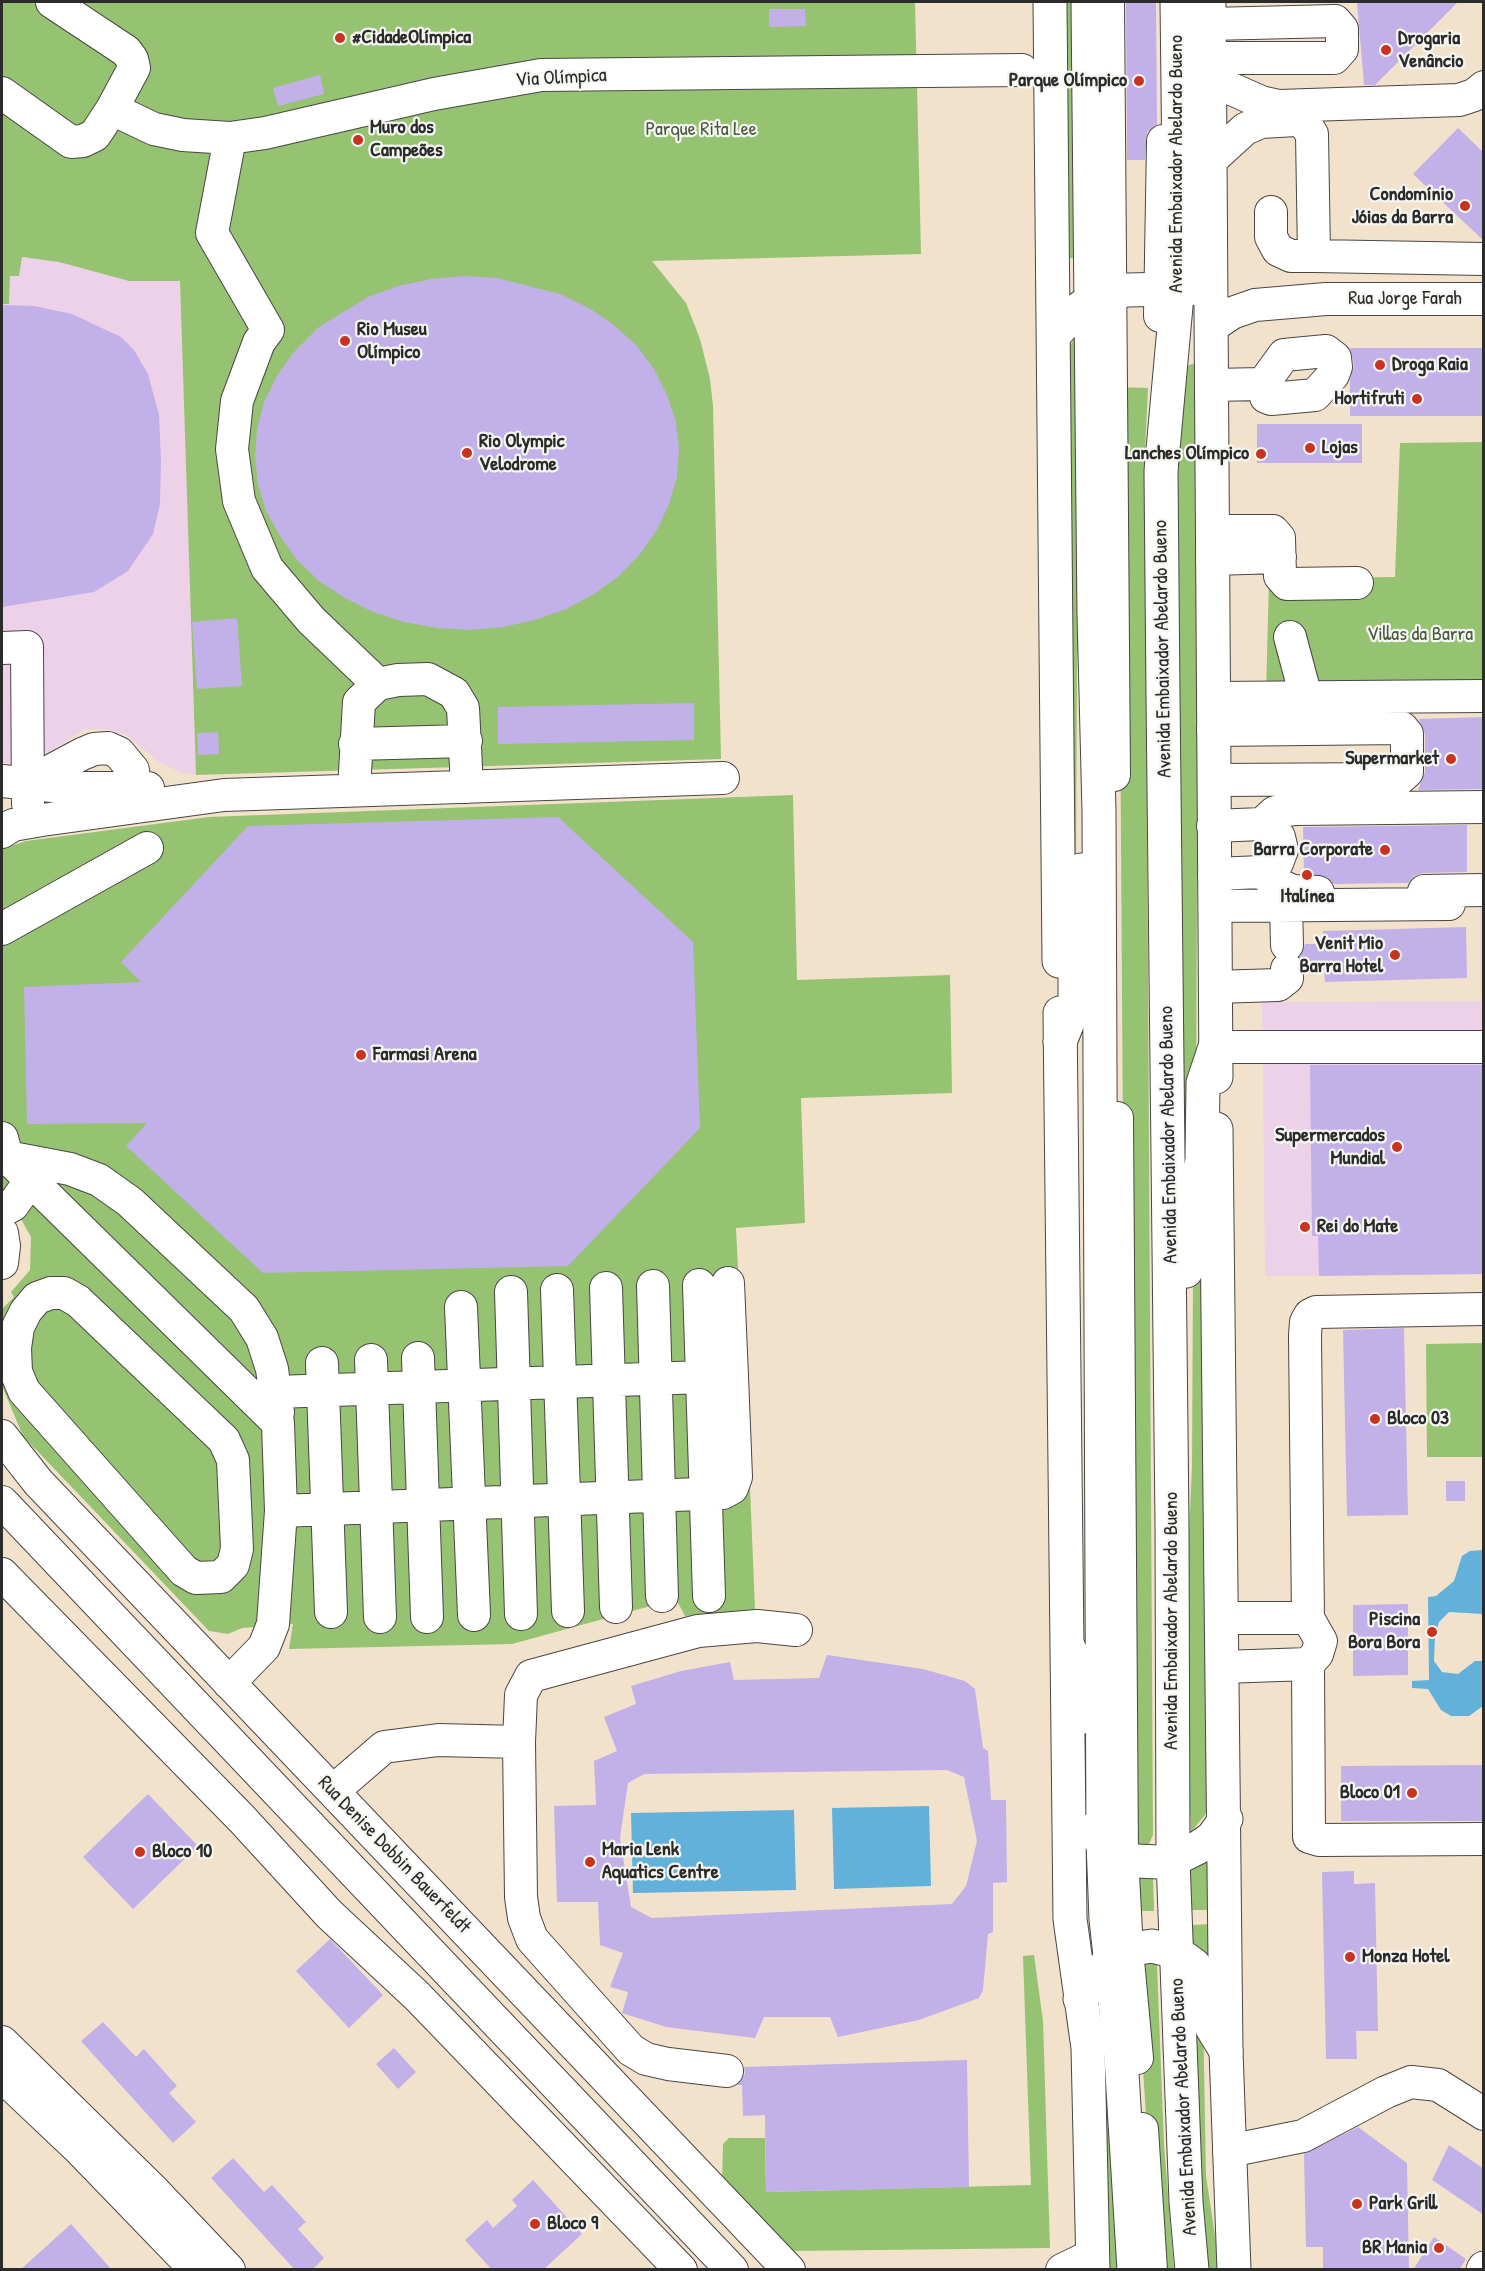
<!DOCTYPE html>
<meta charset="utf-8">
<style>
body{margin:0}
#map{position:relative;width:1485px;height:2271px;overflow:hidden;background:#f3e2cb;font-family:"Patrick Hand",sans-serif}
canvas{display:block}
.frame{position:absolute;inset:0;border:3px solid #2b2b2b;pointer-events:none}
</style>
<div id="map">
<canvas width="1485" height="2271"></canvas>
<div class="frame"></div>
</div>
<script>
const context = document.querySelector('canvas').getContext('2d');
context.lineJoin = 'round';
function fillPath(path, color) { context.fillStyle = color; context.fill(path, 'evenodd'); }
const toPath = rows => new Path2D(rows.map(r => 'M' + r).join(''));
function trace(path, color, width, dash) { context.strokeStyle = color; context.lineWidth = width; context.lineCap = dash ? 'butt' : 'round'; context.setLineDash(dash || []); context.stroke(path); }
function write(font, color, halo, rows, align = 'center') {
  context.font = font + ' "Patrick Hand",sans-serif'; context.lineWidth = 4.5; context.setLineDash([]); context.textBaseline = 'middle'; context.strokeStyle = halo; context.fillStyle = color; for (const [text, x, y, turn = 0] of rows) {
    context.save(); context.translate(x, y); context.rotate((+turn || 0) * Math.PI / 180); context.textAlign = isNaN(turn) ? turn : align; if (halo) context.strokeText(text, 0, 0); context.fillText(text, 0, 0); context.restore();
  }
}
fillPath(toPath([
 [22,257,59,262,129,281,180,280,196,775,180,772,159,762,125,734,106,729,85,729,33,762,2,763,2,258],
 [1480,896,1483,896,1483,1274,1265,1276,1262,1002,1481,1001]
]), '#edd1e9');
fillPath(toPath([
 [2,2,915,2,921,254,652,261,686,303,700,339,710,379,713,406,721,759,196,775,180,281,129,281,59,262,22,257,19,276,10,276,9,304,2,304],
 [1064,2,1075,2,1084,258,1065,258],
 [1076,333,1086,448,1077,665,1076,862,1069,867,1068,351],
 [1192,364,1198,364,1204,727,1197,880,1196,1143,1182,1218,1178,437,1186,366],
 [1118,387,1148,388,1145,451,1153,1835,1148,1846,1134,1845,1123,1144],
 [1483,442,1483,698,1266,695,1269,579,1395,577,1400,443],
 [793,795,797,980,950,975,952,1093,801,1098,805,1223,736,1228,739,1289,742,1289,755,1610,685,1616,676,1599,512,1644,289,1649,293,1624,242,1628,228,1634,209,1631,23,1436,2,1386,2,1309,14,1297,11,1292,30,1270,31,1237,13,1205,2,1195,2,849,26,841,209,817],
 [1204,1194,1209,1800,1205,1815,1191,1832,1183,1669,1192,1466,1193,1271],
 [1483,1343,1483,1457,1427,1457,1426,1344],
 [1208,1855,1214,1910,1192,1910,1190,1869],
 [1131,1872,1153,1876,1154,1911,1131,1911],
 [1213,1924,1211,1960,1193,1945,1192,1925],
 [1034,1955,1043,2021,1050,2248,792,2251,722,2183,723,2144,729,2138,765,2138,766,2192,1031,2185,1023,1956],
 [1136,1961,1156,1962,1157,1965,1164,2144,1174,2269,1156,2269],
 [1195,1994,1203,2010,1206,2176,1220,2269,1207,2269,1199,2186],
 [1102,2001,1121,2269,1103,2269,1098,2006]
]), '#95c372');
fillPath(toPath([
 [1483,1550,1483,1614,1449,1612,1439,1622,1435,1636,1434,1661,1442,1672,1458,1674,1475,1661,1483,1661,1483,1706,1469,1716,1451,1716,1441,1710,1428,1689,1412,1688,1412,1681,1429,1680,1428,1597,1436,1596,1454,1581,1462,1556,1470,1551],
 [929,1806,931,1886,834,1889,832,1808],
 [794,1810,796,1890,633,1893,631,1813]
]), '#61b1db');
fillPath(toPath([
 [1126,2,1156,2,1157,125,1147,132,1145,160,1127,160],
 [1357,2,1458,2,1375,85,1364,85],
 [769,9,805,9,806,26,769,27],
 [320,75,324,94,278,106,273,88],
 [1458,128,1484,153,1484,241,1413,174],
 [464,276,497,278,560,294,589,308,614,325,637,346,654,369,667,395,676,422,679,449,677,477,669,504,657,530,640,554,619,576,594,594,566,609,535,620,503,627,470,630,437,628,404,622,373,612,345,598,319,581,297,560,280,536,266,511,258,484,255,457,257,429,264,402,277,376,294,352,319,327,368,297,398,286,431,279],
 [2,305,34,306,72,314,121,337,134,350,148,374,159,415,161,459,160,504,153,534,128,571,94,592,2,607],
 [1484,348,1484,416,1350,416,1350,380,1354,365,1350,348],
 [1257,424,1362,424,1362,463,1257,463],
 [237,618,242,686,197,689,192,622],
 [694,703,694,740,498,744,498,707],
 [1484,717,1484,789,1418,790,1425,772,1425,734,1419,719],
 [218,732,219,754,198,755,197,733],
 [558,817,693,942,700,1128,568,1266,263,1273,126,1146,147,1123,27,1124,24,987,141,982,121,962,248,826],
 [1467,825,1467,872,1423,873,1414,876,1408,883,1334,884,1327,877,1304,873,1303,827],
 [1466,927,1467,978,1325,982,1324,969,1305,969,1300,957,1305,944,1323,944,1323,931],
 [1310,1065,1484,1065,1484,1274,1319,1276,1318,1236,1312,1236],
 [1404,1328,1408,1515,1347,1516,1343,1330],
 [1446,1481,1465,1481,1465,1501,1446,1501],
 [1408,1604,1408,1675,1353,1676,1353,1605],
 [827,1655,923,1669,965,1681,975,1689,983,1748,988,1751,991,1800,1006,1800,1007,1882,993,1883,993,1932,988,1934,983,1990,979,1998,919,2020,838,2037,830,2017,764,2017,755,2038,666,2027,622,2013,628,1992,610,1987,623,1953,600,1945,598,1902,557,1902,554,1806,596,1805,594,1761,617,1751,604,1717,636,1704,631,1686,681,1671,730,1662,734,1680,819,1678],
 [947,1770,964,1777,977,1841,966,1886,952,1904,652,1918,631,1907,620,1838,628,1783,644,1774],
 [1484,1765,1484,1821,1341,1821,1341,1766],
 [148,1794,198,1846,133,1909,83,1857],
 [1354,1871,1354,1884,1375,1883,1378,2031,1356,2031,1357,2059,1326,2059,1322,1872],
 [330,1939,383,1995,349,2028,296,1971],
 [103,2022,136,2057,144,2049,177,2086,169,2093,196,2122,173,2143,81,2041],
 [394,2048,416,2072,398,2089,376,2064],
 [967,2060,969,2187,766,2192,765,2115,743,2116,742,2085,737,2085,745,2074,744,2067],
 [1358,2127,1407,2163,1409,2270,1323,2270,1323,2247,1306,2247,1304,2154],
 [1449,2145,1484,2169,1484,2215,1432,2180],
 [233,2158,264,2192,272,2185,306,2222,298,2229,324,2258,312,2270,295,2270,211,2178],
 [533,2180,582,2234,543,2270,492,2270,465,2240,487,2220,493,2228,517,2206,512,2200],
 [71,2224,112,2270,20,2270],
 [1434,2237,1466,2259,1459,2270,1413,2270]
]), '#c2b0e9');
const minor = toPath([
 [52,2,126,51,132,59,134,68,112,109],
 [1108,2,1114,775],
 [1209,58,1334,58,1342,49,1342,29,1335,21,1209,24],
 [1209,79,1261,102,1279,106,1459,100,1474,95,1484,87],
 [2,93,71,142,83,141,95,135,112,109,154,129,183,135,230,138,265,133,434,94,541,75,1022,70],
 [230,138,212,233,268,330,259,342,237,401,232,449,239,501,267,568,311,620,378,684],
 [1210,161,1245,129,1261,122,1296,120,1304,123,1312,134,1314,256,1484,259],
 [1271,212,1271,237,1278,250,1291,256,1314,256],
 [1160,316,1163,141],
 [1211,327,1232,313,1255,305,1326,299,1484,299],
 [1326,351,1335,358,1336,367,1333,375,1315,395,1271,399,1266,397,1263,384,1284,355,1326,351],
 [1211,385,1263,384],
 [1212,531,1273,531,1279,538,1280,576,1287,584,1357,583],
 [1212,559,1280,557],
 [1290,637,1306,697],
 [2,648,27,647,28,804],
 [1213,698,1484,696],
 [1213,730,1402,728,1407,734,1407,772,1399,779,1214,780],
 [355,744,466,741],
 [2,781,72,788,148,788],
 [24,785,82,754,94,749,108,748,119,753,133,770,135,787,132,796,122,803],
 [354,790,359,702,378,684,398,680,428,679,454,693,463,708,467,787],
 [1262,824,1275,812,1295,809,1484,807],
 [1213,826,1262,824,1279,837,1282,850,1277,863,1262,872,1214,874],
 [2,832,13,825,42,820,224,795,723,778],
 [1262,872,1275,883,1293,891,1318,892],
 [1424,891,1484,890],
 [1215,906,1449,904],
 [1286,906,1287,945],
 [2,929,147,848],
 [1215,987,1278,985,1287,978,1287,969],
 [1215,1047,1484,1047],
 [1117,1118,1122,1856,1127,1950,1137,2058],
 [2,1138,7,1157,278,1423,281,1511,273,1624,264,1647,229,1683],
 [7,1157,70,1169,99,1180,130,1202,244,1309,262,1338,272,1369,278,1413],
 [2,1211,13,1205,30,1181],
 [2,1233,4,1246,2,1263],
 [728,1283,732,1376],
 [699,1285,709,1596],
 [653,1286,662,1596],
 [606,1288,616,1607],
 [557,1290,568,1611],
 [511,1292,521,1614],
 [51,1293,64,1293,78,1301,224,1440,233,1460,237,1549,233,1565,221,1577,196,1578,184,1571,24,1391,16,1372,15,1348,18,1327,26,1311,37,1298,51,1293],
 [461,1307,474,1615],
 [1484,1309,1316,1312,1310,1315,1306,1322,1305,1335,1308,1618,1321,1641,1317,1654,1308,1664,1309,1837,1319,1840,1484,1839],
 [418,1358,427,1617],
 [371,1360,380,1617],
 [322,1363,331,1612],
 [276,1392,732,1376,736,1477,732,1488,723,1493,281,1511],
 [2,1436,38,1482,789,2270],
 [2,1502,732,2270],
 [2,1574,242,1819,329,1914,417,1996,681,2270],
 [1222,1618,1308,1618],
 [1223,1667,1308,1664],
 [519,1742,521,1897,524,1918,532,1939,631,2050,646,2059,668,2064,727,2071],
 [333,1791,384,1747,438,1740,519,1742,521,1695,531,1676,698,1631,757,1626,796,1630],
 [2,2042,154,2191,229,2270],
 [2,2076,79,2149,196,2270],
 [1142,2129,1151,2270],
 [1229,2151,1303,2136,1386,2092,1411,2082,1438,2085,1484,2114],
 [1062,2270,1093,2255]
]);
const major = toPath([
 [1050,2,1059,961],
 [1209,2,1216,1077],
 [1060,1013,1070,1919,1088,2048,1093,2270],
 [1216,1129,1226,2051,1234,2270],
 [1483,2270,1484,2268]
]);
const highway = toPath([
 [1088,2,1094,615,1099,811,1103,1843,1106,1919,1121,2057,1134,2270],
 [1177,2,1180,262,1161,471,1163,696,1172,1524,1173,1860,1186,2202,1192,2270],
 [1054,335,1075,312,1092,299,1110,292,1128,290,1210,288],
 [1060,1042,1075,1004,1075,921,1081,870],
 [1186,1271,1202,1159,1203,1083,1215,1047],
 [1068,1646,1081,1675,1083,1717],
 [1092,1830,1103,1843,1122,1856,1136,1861,1159,1862,1173,1860,1199,1847,1212,1838,1226,1819],
 [1080,1999,1099,1972,1111,1960,1127,1950,1152,1946,1176,1952,1194,1965,1205,1979,1211,1994,1212,2028,1226,2051]
]);
trace(minor, '#494643', 34);
trace(major, '#494643', 35);
trace(highway, '#494643', 35);
trace(minor, '#fff', 32);
trace(major, '#fff', 33);
trace(highway, '#fff', 33);
for (const [x, y, r, color] of [
 [340,38,6,"#c8321e"],
 [1386,50,6,"#c8321e"],
 [1139,81,6,"#c8321e"],
 [358,140,6,"#c8321e"],
 [1465,206,6,"#c8321e"],
 [345,341,6,"#c8321e"],
 [1380,365,6,"#c8321e"],
 [1417,399,6,"#c8321e"],
 [1310,448,6,"#c8321e"],
 [467,453,6,"#c8321e"],
 [1261,454,6,"#c8321e"],
 [1451,759,6,"#c8321e"],
 [1385,850,6,"#c8321e"],
 [1307,875,6,"#c8321e"],
 [1395,955,6,"#c8321e"],
 [361,1055,6,"#c8321e"],
 [1397,1147,6,"#c8321e"],
 [1305,1227,6,"#c8321e"],
 [1375,1419,6,"#c8321e"],
 [1432,1632,6,"#c8321e"],
 [1412,1793,6,"#c8321e"],
 [140,1852,6,"#c8321e"],
 [590,1862,6,"#c8321e"],
 [1350,1957,6,"#c8321e"],
 [1357,2204,6,"#c8321e"],
 [535,2224,6,"#c8321e"],
 [1439,2248,6,"#c8321e"]
]) { const dot = new Path2D(); dot.arc(x, y, r, 0, 2 * Math.PI); context.fillStyle = color; context.fill(dot); trace(dot, '#f6f6f2', 2); }
write('bold 20px', '#2b2b2b', '#f6f6f2', [
 ["#CidadeOlímpica",352,38],
 ["Drogaria",1398,39],
 ["Venâncio",1398,62],
 ["Parque Olímpico",1127,81,"right"],
 ["Muro dos",370,128],
 ["Campeões",370,151],
 ["Condomínio",1453,195,"right"],
 ["Jóias da Barra",1453,218,"right"],
 ["Rio Museu",357,330],
 ["Olímpico",357,353],
 ["Droga Raia",1392,365],
 ["Hortifruti",1405,399,"right"],
 ["Rio Olympic",479,442],
 ["Velodrome",479,465],
 ["Lojas",1322,448],
 ["Lanches Olímpico",1249,454,"right"],
 ["Supermarket",1439,759,"right"],
 ["Barra Corporate",1373,850,"right"],
 ["Italínea",1307,897,"center"],
 ["Venit Mio",1383,944,"right"],
 ["Barra Hotel",1383,967,"right"],
 ["Farmasi Arena",373,1055],
 ["Supermercados",1385,1136,"right"],
 ["Mundial",1385,1159,"right"],
 ["Rei do Mate",1317,1227],
 ["Bloco 03",1387,1419],
 ["Piscina",1420,1620,"right"],
 ["Bora Bora",1420,1643,"right"],
 ["Bloco 01",1400,1793,"right"],
 ["Maria Lenk",602,1850],
 ["Aquatics Centre",602,1873],
 ["Bloco 10",152,1852],
 ["Monza Hotel",1362,1957],
 ["Park Grill",1369,2204],
 ["Bloco 9",547,2224],
 ["BR Mania",1427,2248,"right"]
], 'left');
write('20px', '#2b2b2b', '#f6f6f2', [
 ["Via Olímpica",561,78,-3],
 ["Avenida Embaixador Abelardo Bueno",1177,164,-90],
 ["Rua Jorge Farah",1405,299],
 ["Avenida Embaixador Abelardo Bueno",1163,649,-91],
 ["Avenida Embaixador Abelardo Bueno",1169,1135,-91],
 ["Avenida Embaixador Abelardo Bueno",1172,1621,-90],
 ["Rua Denise Dobbin Bauerfeldt",394,1855,46],
 ["Avenida Embaixador Abelardo Bueno",1184,2107,-93]
]);
write('20px', '#4b5940', '#f6f6f2', [
 ["Parque Rita Lee",701,130],
 ["Villas da Barra",1420,635]
]);
</script>
